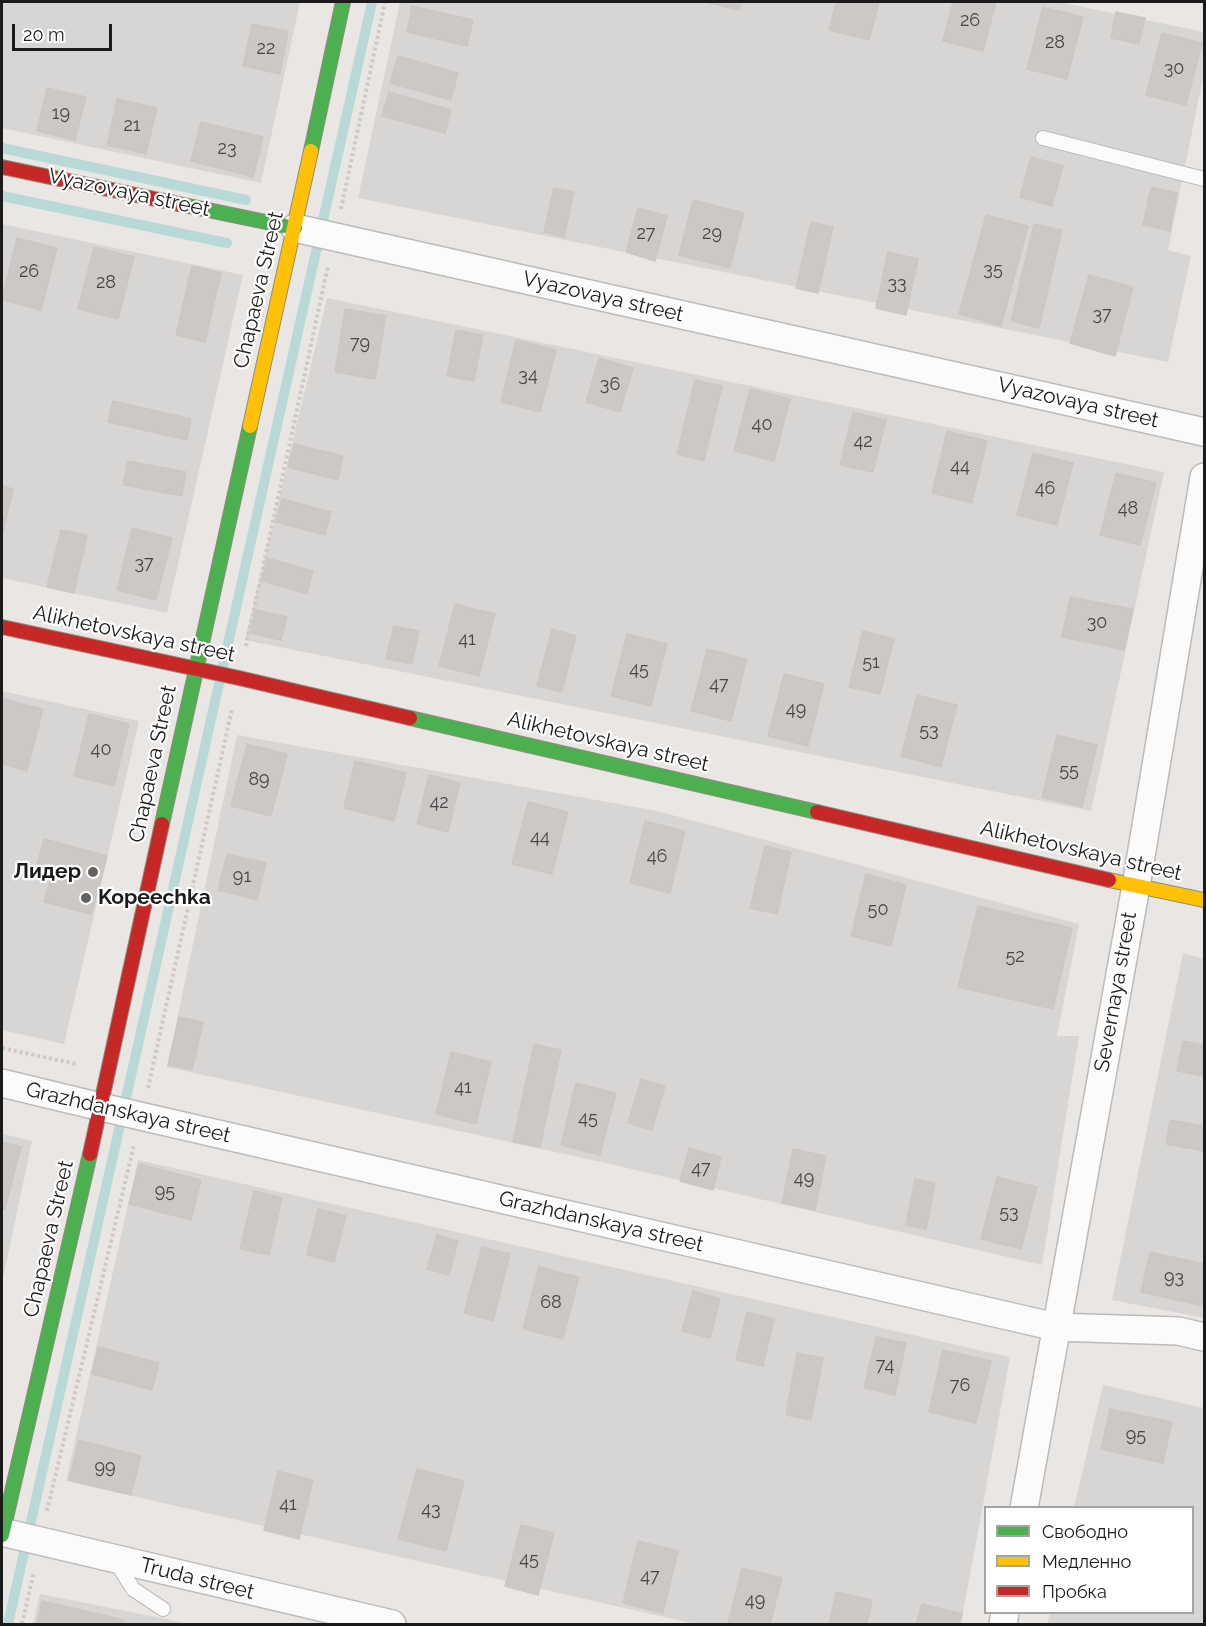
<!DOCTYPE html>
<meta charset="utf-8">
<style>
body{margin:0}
#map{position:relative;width:1206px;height:1626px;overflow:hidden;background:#e9e6e3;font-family:Raleway,sans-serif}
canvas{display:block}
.frame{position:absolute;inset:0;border:3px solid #1b1b1b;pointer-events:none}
.legend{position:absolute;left:984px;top:1506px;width:210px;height:108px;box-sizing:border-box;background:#fff;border:2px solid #a4a4a4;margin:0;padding:8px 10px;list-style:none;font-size:18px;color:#1b1b1b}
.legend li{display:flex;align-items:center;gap:12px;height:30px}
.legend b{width:30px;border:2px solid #a4a4a4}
.scale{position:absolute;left:12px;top:24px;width:100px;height:27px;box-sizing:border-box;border:3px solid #1b1b1b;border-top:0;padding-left:8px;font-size:18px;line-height:21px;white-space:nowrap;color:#1b1b1b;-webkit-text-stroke:4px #fff;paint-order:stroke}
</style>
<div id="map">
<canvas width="1206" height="1626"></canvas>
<div class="frame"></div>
<ul class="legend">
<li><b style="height:8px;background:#4caf50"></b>Свободно</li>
<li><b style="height:8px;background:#ffc107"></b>Медленно</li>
<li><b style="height:8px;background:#c62828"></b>Пробка</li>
</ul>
<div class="scale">20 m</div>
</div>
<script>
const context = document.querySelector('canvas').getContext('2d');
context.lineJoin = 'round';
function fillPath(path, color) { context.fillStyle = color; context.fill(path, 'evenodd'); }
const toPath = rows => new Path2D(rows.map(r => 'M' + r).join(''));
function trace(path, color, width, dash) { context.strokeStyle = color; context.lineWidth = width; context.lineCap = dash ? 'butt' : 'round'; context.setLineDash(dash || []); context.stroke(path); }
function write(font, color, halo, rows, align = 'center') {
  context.font = font + ' Raleway,sans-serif'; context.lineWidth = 4.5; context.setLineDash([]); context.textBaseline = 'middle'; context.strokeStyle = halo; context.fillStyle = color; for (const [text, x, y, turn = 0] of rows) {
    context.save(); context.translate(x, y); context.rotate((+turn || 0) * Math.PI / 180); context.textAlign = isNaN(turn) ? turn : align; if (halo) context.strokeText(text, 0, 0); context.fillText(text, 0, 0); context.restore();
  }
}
fillPath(toPath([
 [2,2,300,2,261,183,2,128],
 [400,2,1059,2,1204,32,1204,73,1168,250,1191,256,1168,362,358,198],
 [2,224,243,275,167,613,2,578],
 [327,298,1164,472,1091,811,245,640],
 [2,691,139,721,64,1044,2,1030],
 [237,735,657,811,1079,924,1057,1036,1079,1036,1042,1265,610,1164,167,1067],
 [1183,953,1204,959,1204,1318,1112,1300],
 [2,1134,32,1141,2,1283],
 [138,1160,1010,1357,961,1624,695,1624,66,1481],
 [1103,1385,1204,1408,1204,1624,1047,1624,1050,1613,1192,1612,1192,1508,1074,1507],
 [40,1594,191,1624,33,1624]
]), '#d8d6d5');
trace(toPath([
 [2,148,246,200],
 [2,196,227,243],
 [8,1624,372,2]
]), '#b9d9d9', 10);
const building = toPath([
 [709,2,741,2,739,10,709,3,709,2],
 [836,2,879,2,869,40,829,30,836,2],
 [953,2,996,2,983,51,943,41,953,2],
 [412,6,473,20,467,46,407,32,412,6],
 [1043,7,1083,17,1067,79,1027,69,1043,7],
 [1116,12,1145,18,1139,44,1111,38,1116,12],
 [252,24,288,31,280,74,243,66,252,24],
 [1162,33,1202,43,1186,105,1146,95,1162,33],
 [398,56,458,73,451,100,390,83,398,56],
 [47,88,86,97,75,140,37,131,47,88],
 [389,92,451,110,445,133,382,116,389,92],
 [117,99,157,108,146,154,107,145,117,99],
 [201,122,263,137,253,177,191,161,201,122],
 [1031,157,1063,166,1052,206,1020,197,1031,157],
 [1151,187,1177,193,1170,231,1143,225,1151,187],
 [554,188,574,192,564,237,544,232,554,188],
 [693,200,744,213,730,268,679,255,693,200],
 [638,208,667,216,655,261,626,252,638,208],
 [986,215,1028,226,1001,326,959,314,986,215],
 [811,222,833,227,818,293,796,288,811,222],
 [1034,224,1062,230,1039,328,1011,321,1034,224],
 [17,238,57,248,41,310,2,300,17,238],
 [94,247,134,257,118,319,78,309,94,247],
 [888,252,918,259,906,315,876,308,888,252],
 [192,266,221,273,205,342,176,335,192,266],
 [1089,275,1133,287,1115,356,1070,343,1089,275],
 [345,309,386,316,375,379,335,372,345,309],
 [456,330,483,335,474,381,447,376,456,330],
 [516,340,556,350,540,412,501,402,516,340],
 [599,358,633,368,620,412,586,402,599,358],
 [695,380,722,386,704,461,677,454,695,380],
 [750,389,790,399,774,461,734,451,750,389],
 [113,401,191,419,187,440,108,422,113,401],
 [853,412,886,420,873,472,840,465,853,412],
 [947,431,987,441,972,503,932,493,947,431],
 [294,444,343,456,338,480,288,467,294,444],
 [1033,453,1073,463,1057,525,1017,515,1033,453],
 [128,461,186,472,182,496,123,485,128,461],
 [1116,473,1156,483,1140,545,1100,535,1116,473],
 [2,486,13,489,2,537,2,486],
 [282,499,331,512,325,535,276,522,282,499],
 [132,528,172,538,156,600,117,590,132,528],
 [61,530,87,535,74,593,47,587,61,530],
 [267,558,313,571,307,594,262,581,267,558],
 [1070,597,1133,609,1124,650,1062,637,1070,597],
 [455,604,495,614,479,676,439,666,455,604],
 [256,610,287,617,281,640,250,633,256,610],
 [394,626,419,631,412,664,386,659,394,626],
 [552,629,576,636,562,692,537,686,552,629],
 [863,631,894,639,880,694,849,687,863,631],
 [627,634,667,644,651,706,611,696,627,634],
 [707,649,747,659,731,721,691,711,707,649],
 [784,674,824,684,808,746,768,736,784,674],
 [917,695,957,705,941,767,901,756,917,695],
 [3,699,43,709,27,771,2,764,2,705,3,699],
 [89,714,129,724,114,786,74,776,89,714],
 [1057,735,1097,745,1082,807,1042,797,1057,735],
 [247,744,287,754,271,816,231,806,247,744],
 [355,761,406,773,394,821,344,808,355,761],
 [429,775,460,783,448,832,417,824,429,775],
 [528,802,568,812,552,874,512,864,528,802],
 [645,821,685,831,670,893,630,883,645,821],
 [44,839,107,856,99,886,36,869,44,839],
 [765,846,791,852,777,914,750,908,765,846],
 [227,854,266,863,257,900,218,890,227,854],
 [52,873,99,886,91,914,44,902,52,873],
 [866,874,906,885,891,946,851,936,866,874],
 [978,906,1072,928,1053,1009,958,987,978,906],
 [179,1017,203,1022,192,1070,168,1065,179,1017],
 [1183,1041,1204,1045,1204,1076,1177,1071,1183,1041],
 [534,1044,561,1050,540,1147,513,1142,534,1044],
 [451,1052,491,1062,476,1124,436,1114,451,1052],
 [641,1079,665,1086,652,1130,628,1123,641,1079],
 [576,1083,616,1093,600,1155,561,1145,576,1083],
 [1170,1120,1204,1126,1204,1151,1166,1144,1170,1120],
 [2,1142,21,1147,5,1209,2,1208,2,1142],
 [689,1148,721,1157,713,1190,680,1181,689,1148],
 [793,1149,826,1156,815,1210,782,1203,793,1149],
 [139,1164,201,1180,191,1220,129,1204,139,1164],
 [997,1177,1037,1187,1021,1249,981,1239,997,1177],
 [915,1179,935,1183,926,1229,906,1225,915,1179],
 [254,1191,282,1198,269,1255,240,1249,254,1191],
 [318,1209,346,1216,334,1262,307,1255,318,1209],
 [437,1235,458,1241,449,1275,427,1269,437,1235],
 [482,1247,510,1254,493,1321,464,1313,482,1247],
 [1150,1252,1204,1264,1204,1297,1203,1306,1141,1292,1150,1252],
 [539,1267,579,1277,563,1339,523,1329,539,1267],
 [693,1291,720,1299,710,1338,682,1331,693,1291],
 [747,1312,774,1319,763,1366,736,1360,747,1312],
 [876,1337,906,1343,895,1395,864,1388,876,1337],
 [98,1347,159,1363,152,1390,92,1374,98,1347],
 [943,1350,991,1361,976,1423,929,1412,943,1350],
 [797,1353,823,1358,811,1420,786,1415,797,1353],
 [1110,1409,1172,1422,1163,1463,1101,1449,1110,1409],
 [79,1440,141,1456,131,1495,69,1480,79,1440],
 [417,1469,464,1481,446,1551,398,1539,417,1469],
 [278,1471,313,1480,299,1539,264,1530,278,1471],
 [521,1525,554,1533,538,1595,505,1586,521,1525],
 [638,1541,678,1551,663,1613,623,1603,638,1541],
 [742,1568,782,1578,770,1624,728,1624,742,1568],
 [836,1592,872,1600,867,1624,829,1624,836,1592],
 [42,1601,124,1620,123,1624,37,1624,42,1601],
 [922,1604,962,1614,959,1624,916,1624,922,1604]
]);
fillPath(building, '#ccc8c6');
trace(building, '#ccc7c5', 1.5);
const lane = toPath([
 [1043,138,1204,179],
 [115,1560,133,1589,163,1609]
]);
const street = toPath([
 [295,228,1204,432],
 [2,1083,101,1107,1056,1327,1178,1331,1204,1337],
 [1024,1508,1136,886,1204,477],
 [2,1532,392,1624],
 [1003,1624,1005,1612]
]);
const fast = toPath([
 [311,151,343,2],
 [179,204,295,228],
 [410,718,817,812],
 [162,824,250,426],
 [2,1535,90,1154]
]);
const slow = toPath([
 [250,426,311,151],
 [1109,880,1204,900]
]);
const jam = toPath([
 [2,167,179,204],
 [2,627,239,678,410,718],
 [817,812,1109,880],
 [90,1154,162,824]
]);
trace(lane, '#bcbbba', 16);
trace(street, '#bcbbba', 30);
trace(fast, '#908d7e', 16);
trace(slow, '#908d7e', 16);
trace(jam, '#908d7e', 16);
trace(toPath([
 [341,209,385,2],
 [246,646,328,266],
 [2,1048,76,1064],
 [148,1088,232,709],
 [47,1511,134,1145],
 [22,1624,34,1571]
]), '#d3c6c7', 4, [3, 3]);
trace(lane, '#fcfbfb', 14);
trace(street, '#fcfbfb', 27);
trace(fast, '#4caf50', 14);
trace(slow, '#ffc107', 14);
trace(jam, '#c62828', 14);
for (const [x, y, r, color] of [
 [93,872,6,"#636261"],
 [86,898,6,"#636261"]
]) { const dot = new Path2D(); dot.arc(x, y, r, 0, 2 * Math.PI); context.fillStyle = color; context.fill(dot); trace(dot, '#fff', 2); }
write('18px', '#474646', null, [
 ["26",970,21],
 ["28",1055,43],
 ["22",266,49],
 ["30",1174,69],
 ["19",61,114],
 ["21",132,126],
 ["23",227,149],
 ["27",646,234],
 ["29",712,234],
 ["35",993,270],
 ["26",29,272],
 ["28",106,283],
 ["33",897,284],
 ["37",1102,315],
 ["79",360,344],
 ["34",528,376],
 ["36",610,385],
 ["40",762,425],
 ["42",863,442],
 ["44",960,467],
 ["46",1045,489],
 ["48",1128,509],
 ["37",144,564],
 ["30",1097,623],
 ["41",467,640],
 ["51",871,663],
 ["45",639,670],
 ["47",719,685],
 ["49",796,710],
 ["53",929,731],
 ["40",101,750],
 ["55",1069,771],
 ["89",259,780],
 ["42",439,803],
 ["44",540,838],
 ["46",657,857],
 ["91",242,877],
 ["50",878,910],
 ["52",1015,957],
 ["41",463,1088],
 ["45",588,1119],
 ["47",701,1169],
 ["49",804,1179],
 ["95",165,1192],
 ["53",1009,1213],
 ["93",1174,1278],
 ["68",551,1303],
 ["74",885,1366],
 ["76",960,1386],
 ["95",1136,1436],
 ["99",105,1468],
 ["41",288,1505],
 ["43",431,1510],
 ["45",529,1560],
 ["47",650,1577],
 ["49",755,1601]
]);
write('21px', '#1b1b1b', '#fff', [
 ["Vyazovaya street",129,193,12],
 ["Chapaeva Street",259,290,-77],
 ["Vyazovaya street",603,297,13],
 ["Vyazovaya street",1078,403,13],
 ["Alikhetovskaya street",134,634,12],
 ["Alikhetovskaya street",608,742,13],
 ["Chapaeva Street",153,764,-78],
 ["Alikhetovskaya street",1081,851,13],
 ["Severnaya street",1116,992,-80],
 ["Grazhdanskaya street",128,1113,13],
 ["Grazhdanskaya street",601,1222,13],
 ["Chapaeva Street",49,1239,-77],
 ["Truda street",197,1579,14]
]);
write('bold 21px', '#1b1b1b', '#fff', [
 ["Лидер",81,872],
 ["Kopeechka",98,898,"left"]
], 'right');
</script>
